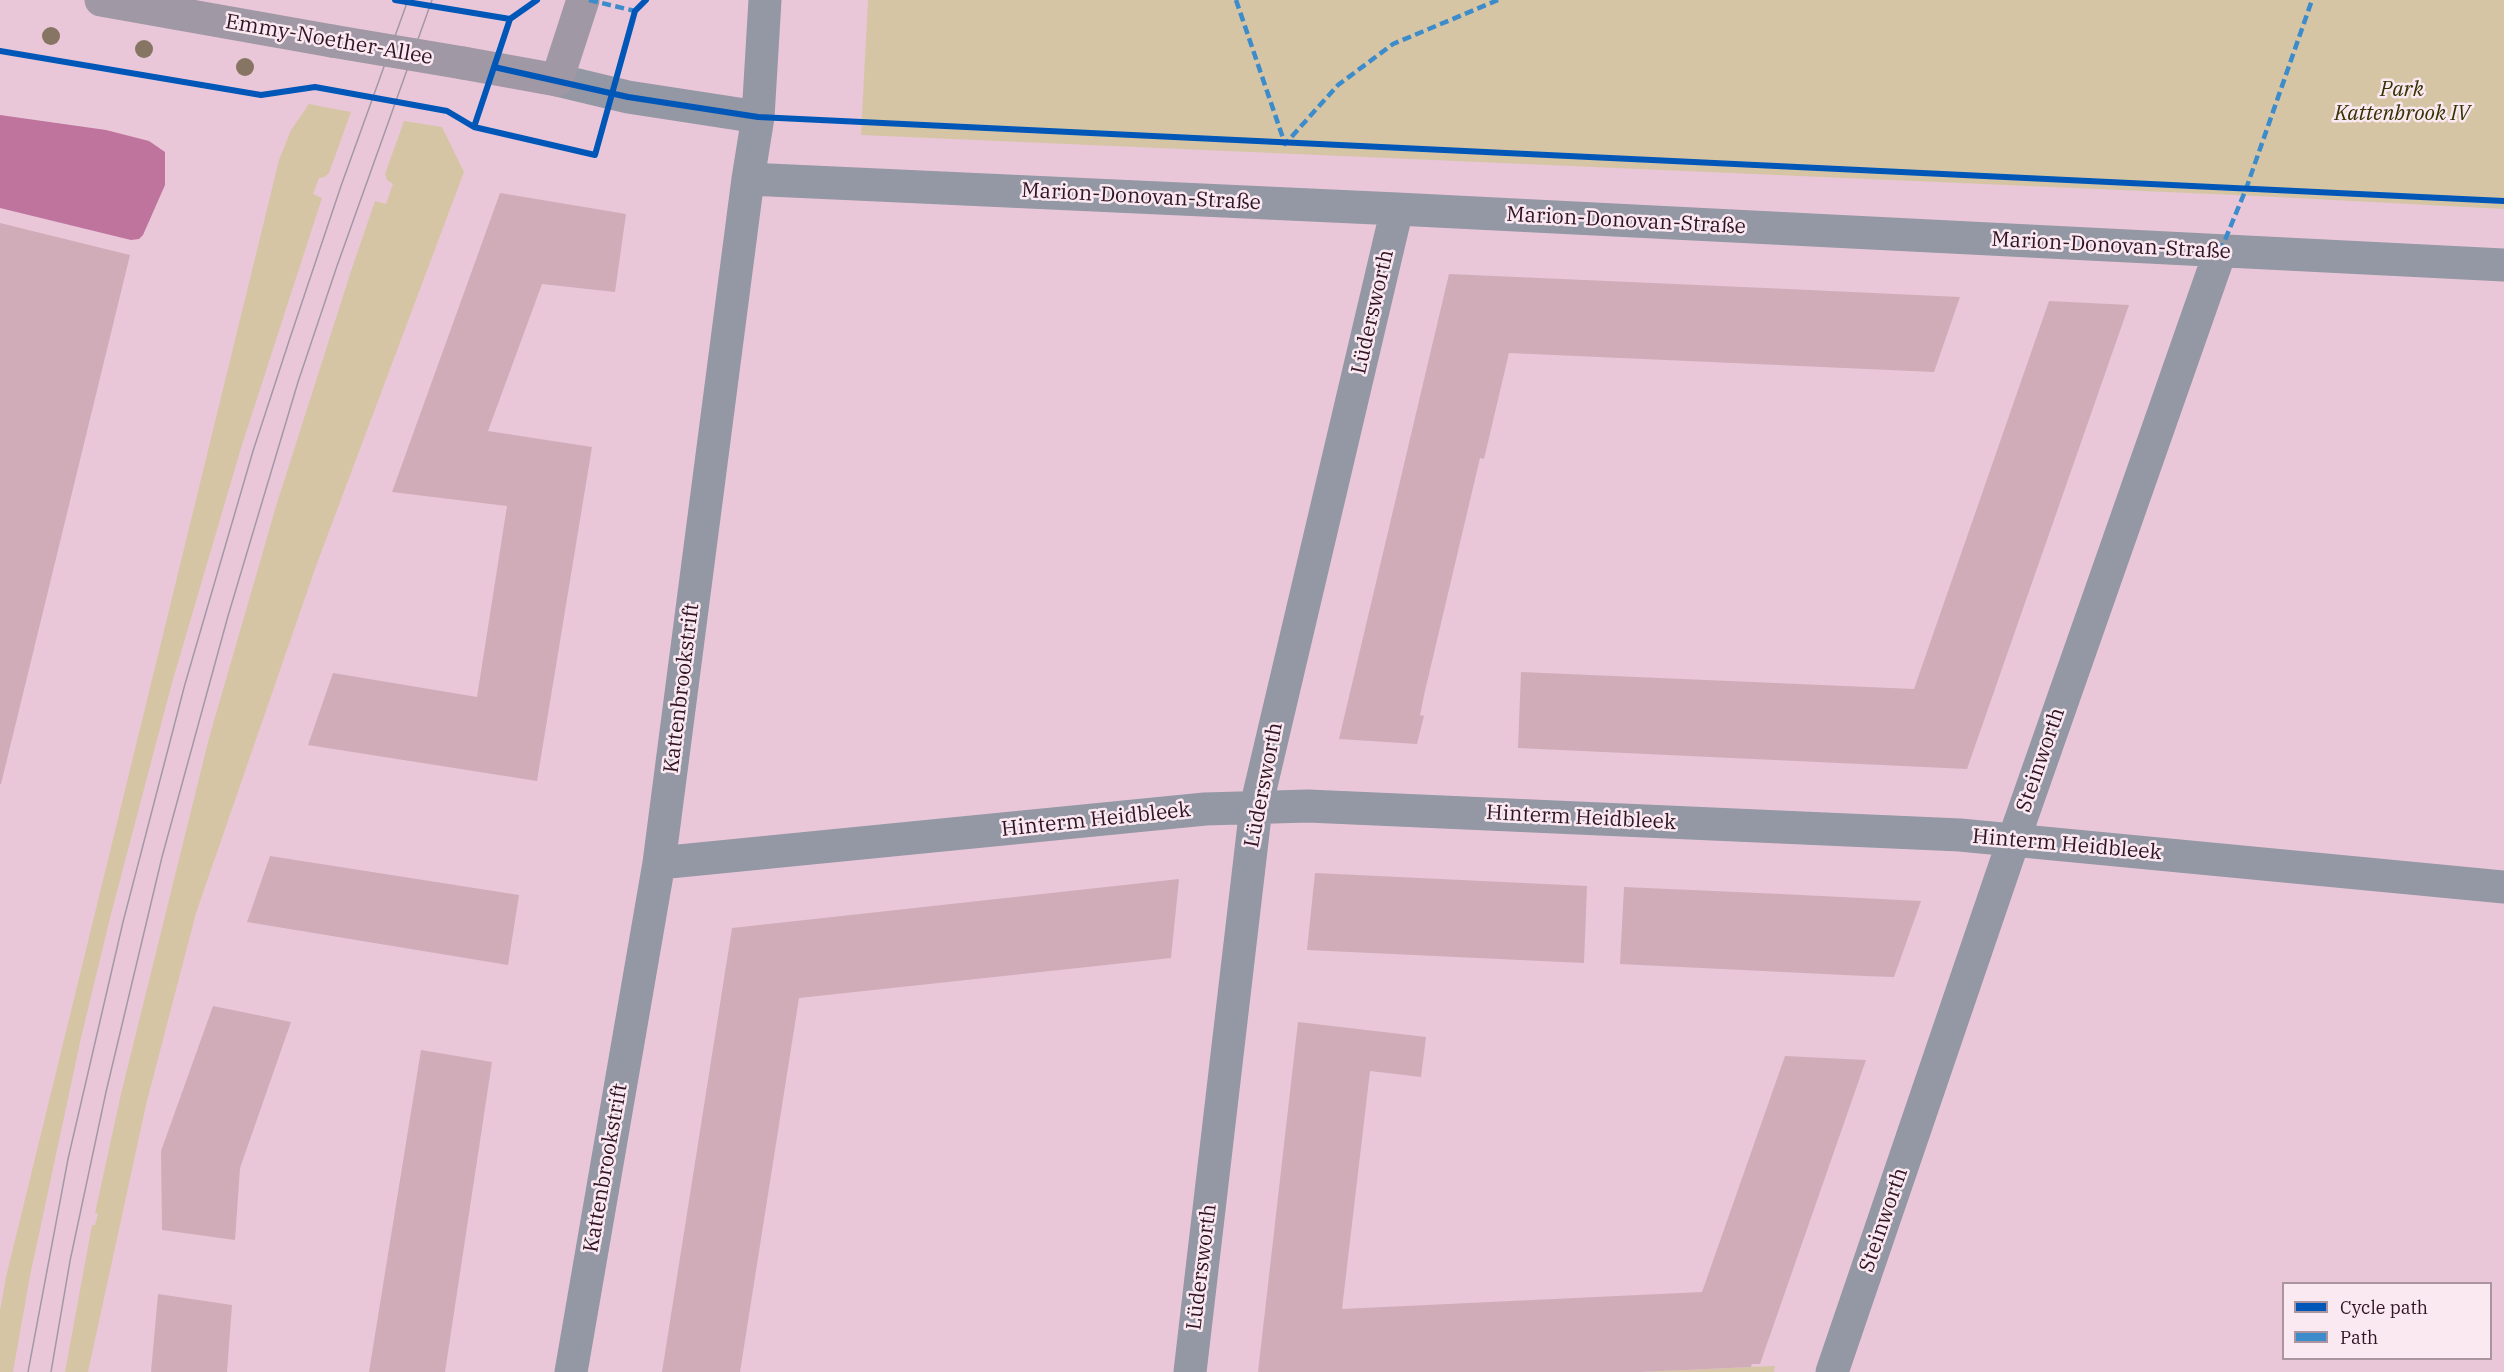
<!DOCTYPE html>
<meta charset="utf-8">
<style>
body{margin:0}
#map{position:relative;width:2504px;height:1372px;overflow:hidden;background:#e9c7d8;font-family:"IBM Plex Serif",serif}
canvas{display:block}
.legend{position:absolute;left:2282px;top:1282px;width:210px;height:78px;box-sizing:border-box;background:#fae9f1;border:2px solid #aa949f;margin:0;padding:8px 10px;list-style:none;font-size:18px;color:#311423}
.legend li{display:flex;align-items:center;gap:12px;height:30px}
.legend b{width:30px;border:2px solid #aa949f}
</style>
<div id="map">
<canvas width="2504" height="1372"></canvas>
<ul class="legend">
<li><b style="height:8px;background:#0057b8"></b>Cycle path</li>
<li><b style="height:8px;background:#3c8bcb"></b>Path</li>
</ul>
</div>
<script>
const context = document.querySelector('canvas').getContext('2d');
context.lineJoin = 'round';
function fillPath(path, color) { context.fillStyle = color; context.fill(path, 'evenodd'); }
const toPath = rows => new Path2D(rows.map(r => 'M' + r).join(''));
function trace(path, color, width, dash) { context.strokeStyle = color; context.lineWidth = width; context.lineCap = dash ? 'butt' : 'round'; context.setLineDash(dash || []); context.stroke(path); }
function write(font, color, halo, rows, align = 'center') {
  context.font = font + ' "IBM Plex Serif",serif'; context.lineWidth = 5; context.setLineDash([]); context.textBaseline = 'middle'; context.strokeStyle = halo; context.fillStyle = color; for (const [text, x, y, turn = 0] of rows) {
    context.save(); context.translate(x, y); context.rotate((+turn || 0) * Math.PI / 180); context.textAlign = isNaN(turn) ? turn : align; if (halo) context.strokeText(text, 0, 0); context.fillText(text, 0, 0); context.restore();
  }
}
fillPath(toPath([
 [868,0,2504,0,2504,209,2257,196,861,135],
 [309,104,351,112,329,173,325,177,319,178,313,194,322,198,241,448,172,683,110,918,81,1038,30,1276,13,1372,0,1372,0,1311,6,1277,279,160,291,130],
 [404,121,442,127,464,172,316,566,196,913,146,1105,88,1372,65,1372,92,1225,95,1225,98,1214,95,1213,121,1094,209,738,277,503,351,271,375,201,386,204,393,184,387,180,385,174],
 [1775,1366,1774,1372,1639,1372,1751,1367]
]), '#d5c5a5');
fillPath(toPath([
 [0,115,106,130,149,141,165,152,165,185,143,235,139,239,131,240,0,208]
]), '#be749c');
fillPath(toPath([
 [500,193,626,214,615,292,542,284,488,431,592,447,537,781,308,745,333,673,477,697,507,506,392,492],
 [0,223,130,255,1,784,0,784],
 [1449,274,1788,289,1960,297,1934,372,1509,353,1484,459,1480,458,1425,691,1420,715,1424,716,1417,744,1339,739],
 [2049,301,2129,305,1967,769,1518,748,1521,672,1914,689],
 [270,856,519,895,508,965,247,922],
 [1315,873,1587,886,1584,963,1307,950],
 [1179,879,1171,958,799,998,740,1372,662,1372,732,928],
 [1624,887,1781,894,1921,901,1894,977,1865,976,1620,964],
 [213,1006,291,1022,240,1168,235,1240,162,1230,161,1151],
 [1298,1022,1426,1037,1421,1077,1370,1071,1342,1309,1702,1292,1785,1056,1866,1060,1760,1364,1752,1364,1751,1367,1639,1372,1258,1372],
 [421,1050,492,1062,445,1372,369,1372],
 [158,1294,232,1305,227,1372,151,1372]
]), '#d0acb8');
trace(toPath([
 [557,80,628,97,758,117],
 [748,179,1397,209,2504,265],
 [659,863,1205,809,1308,806,1960,835,2504,887],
 [571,1372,659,863,748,179,758,117,765,0],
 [1190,1372,1256,807,1397,209],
 [1832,1372,2014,839,2220,252]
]), '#9497a4', 33);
trace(toPath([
 [101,0,332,41],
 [463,63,557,80,583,0]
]), '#a198a5', 33);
trace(toPath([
 [28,1372,68,1159,123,922,185,684,253,451,291,335,341,186,408,0],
 [51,1372,70,1261,106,1092,162,857,228,616,298,382,337,266,432,0]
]), '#a199a5', 1.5);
trace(toPath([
 [332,41,463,63]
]), '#a198a5', 33);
trace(toPath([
 [589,0,635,11],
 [1236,0,1285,144,1338,85,1393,44,1498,0],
 [2220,252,2246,189,2312,0]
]), '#3c8bcb', 4.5, [9, 4.5]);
trace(toPath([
 [395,0,510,19],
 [0,51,261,95,315,87,447,111,474,127,595,155,635,11,646,0],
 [494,67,628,97,758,117,2504,201],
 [474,127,510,19,537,0]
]), '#0057b8', 6);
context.fillStyle = '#857562';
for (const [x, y] of [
 [51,36],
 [144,49],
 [245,67]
]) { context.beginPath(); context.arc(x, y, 9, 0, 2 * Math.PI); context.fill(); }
write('21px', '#311423', '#fae9f1', [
 ["Emmy-Noether-Allee",329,40,10],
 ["Marion-Donovan-Straße",1141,197,3],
 ["Marion-Donovan-Straße",1626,221,3],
 ["Marion-Donovan-Straße",2111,246,3],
 ["Lüdersworth",1373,312,-77],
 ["Kattenbrookstrift",682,688,-83],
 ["Steinworth",2041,760,-71],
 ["Lüdersworth",1264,785,-79],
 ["Hinterm Heidbleek",1581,818,3],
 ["Hinterm Heidbleek",1096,820,-6],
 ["Hinterm Heidbleek",2067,845,5],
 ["Kattenbrookstrift",606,1168,-80],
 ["Steinworth",1884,1220,-71],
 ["Lüdersworth",1202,1267,-83]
]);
write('italic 21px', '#343202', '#fae9f1', [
 ["Park",2402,90],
 ["Kattenbrook IV",2402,114]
]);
</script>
